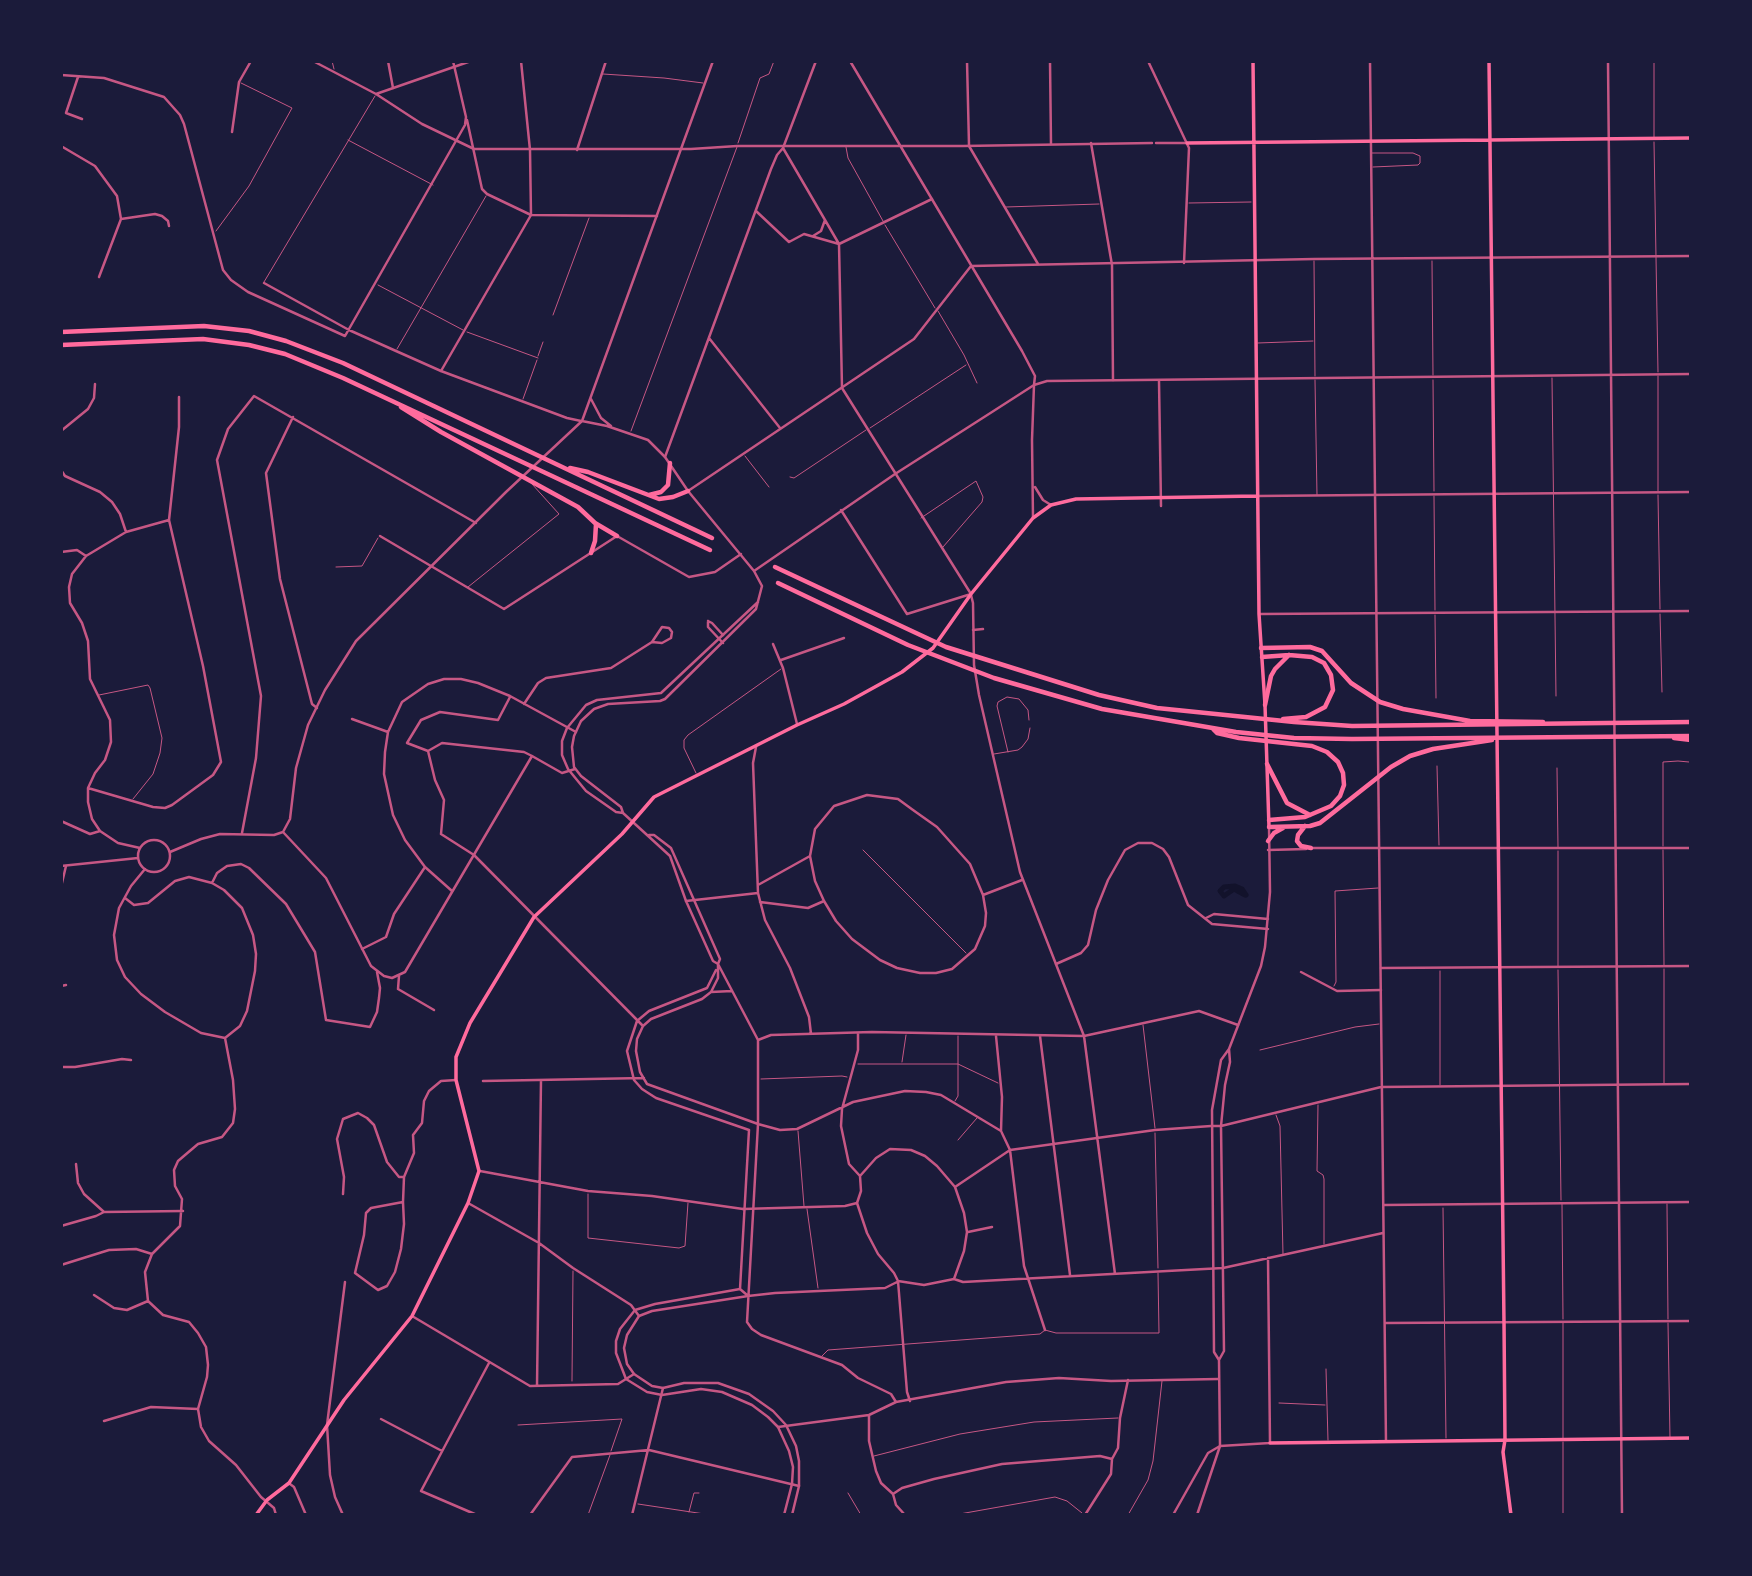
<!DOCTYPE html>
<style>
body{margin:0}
#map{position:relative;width:1752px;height:1576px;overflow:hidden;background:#1b1b3a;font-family:Montserrat,sans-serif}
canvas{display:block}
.frame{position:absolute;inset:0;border:63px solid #1b1b3a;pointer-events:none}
</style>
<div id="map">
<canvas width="1752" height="1576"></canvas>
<div class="frame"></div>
</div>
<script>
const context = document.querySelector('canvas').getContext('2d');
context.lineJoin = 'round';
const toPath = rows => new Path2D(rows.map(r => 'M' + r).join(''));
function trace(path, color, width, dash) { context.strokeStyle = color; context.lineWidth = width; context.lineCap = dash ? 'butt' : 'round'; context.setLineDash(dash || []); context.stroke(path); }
trace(toPath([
 [1245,895,1234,889,1224,896,1220,891,1224,887,1235,886,1242,889,1246,895]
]), '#12122b', 5);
trace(toPath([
 [332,61,334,69],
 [1654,61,1654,137],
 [603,74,664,78,703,83],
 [348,140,433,185],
 [1654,142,1658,372],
 [738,143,760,78,769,74,774,61],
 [846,147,848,158,883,221],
 [1372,153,1413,153,1420,156,1420,163,1418,165,1373,167],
 [1189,203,1251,202],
 [1006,207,1099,204],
 [885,225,935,308],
 [216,231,249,186,292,108,241,83],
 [1314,261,1315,376],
 [1432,261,1433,375],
 [264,282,375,96],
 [378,285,463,330],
 [938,311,964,355,977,383],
 [553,315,589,218],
 [467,332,538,358],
 [1258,343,1313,341],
 [397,349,486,196],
 [538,356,543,342],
 [1658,376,1658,491],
 [1552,378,1556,696],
 [1315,380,1317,495],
 [1433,380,1434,491],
 [523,399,537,360],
 [870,428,966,365],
 [631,431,737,147],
 [745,456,769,487],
 [790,477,794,478,866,430],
 [1658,495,1660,609],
 [1434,496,1435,610],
 [921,518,976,481,983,497,982,502,943,547],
 [336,567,362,566,378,538],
 [468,587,559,514,532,484],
 [1660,614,1662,692],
 [1435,615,1436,698],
 [99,695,148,685,150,688,162,738,160,753,153,774,133,799],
 [1008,752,997,706,998,702,1007,697,1019,699,1028,710,1029,720],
 [994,754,1018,750,1022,747,1028,739,1030,728],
 [1437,766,1439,845],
 [1557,768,1558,847],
 [696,773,684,748,684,740,688,735,781,669],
 [1663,846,1663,762,1678,761,1689,762,1691,764],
 [863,850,966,953],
 [1663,850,1664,965],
 [1558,851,1558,966],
 [1558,970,1561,1200],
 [1334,986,1336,982,1335,891,1378,888],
 [1143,1025,1155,1128],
 [1260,1050,1355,1027,1379,1024],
 [902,1062,906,1035],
 [858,1064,958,1064,998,1083],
 [761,1079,842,1076,847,1077],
 [1664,1084,1664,969],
 [1440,1085,1440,971],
 [955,1101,958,1096,958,1036],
 [1318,1105,1317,1171,1323,1175,1324,1179,1324,1244],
 [1276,1115,1280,1126,1283,1254],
 [798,1131,804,1206],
 [1155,1133,1158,1268],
 [958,1140,977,1118],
 [588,1194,588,1238,679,1248,685,1246,688,1203],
 [1562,1204,1563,1319],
 [1667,1204,1668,1319],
 [1443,1208,1446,1438],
 [807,1209,818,1288],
 [1668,1323,1670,1438],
 [822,1356,828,1350,1040,1334,1045,1330,1056,1333,1159,1333,1158,1273],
 [1326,1369,1328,1440],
 [572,1381,573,1271],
 [1279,1403,1325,1405],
 [518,1425,622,1419,611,1451],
 [1563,1438,1563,1323],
 [1563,1442,1563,1515],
 [874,1456,960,1434,1034,1422,1118,1418],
 [848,1493,861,1515],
 [638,1504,711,1515],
 [689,1512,694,1493,699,1493],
 [588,1515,610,1455],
 [954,1515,1055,1497,1067,1501,1082,1513],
 [1128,1515,1148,1480,1153,1461,1162,1381]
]), '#c65784', 1);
trace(toPath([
 [388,61,393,88],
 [816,61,783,148,839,244,842,388,971,594,907,614,841,510],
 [1050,61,1051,144],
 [1148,61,1189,148,1184,263],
 [61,75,104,78,164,97,180,115,184,124,223,270,231,280,248,292,345,336,465,125,466,117,453,61],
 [78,77,66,113,82,119],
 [467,120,482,189,487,194,531,215,657,216],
 [232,132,239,82,251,61],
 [1091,143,1112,265,1113,380],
 [61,146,95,166,117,196,121,219,99,277],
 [969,146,1038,264],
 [577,150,606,61],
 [756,211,789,242,804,234,839,244],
 [121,219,155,214,162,216,168,221,169,226],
 [813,236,821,231,825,220],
 [839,244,932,199],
 [264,283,349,330,396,351,441,371,567,418,581,421],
 [709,338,780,428],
 [1159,381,1161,506],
 [293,417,266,473,280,579,312,704,317,708],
 [61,431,88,409,94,398,95,384],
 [665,457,771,169,777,155,783,148],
 [61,470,65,476,100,492,112,502,120,514,126,532],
 [1035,487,1043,500,1051,505],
 [1033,518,1032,440,1034,385],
 [380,536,504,609,617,536,689,577,715,572,741,554],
 [61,552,77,550,86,556],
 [1260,614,1691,611],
 [708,621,708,627,723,643],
 [708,621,712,623,723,635],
 [973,630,983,629],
 [773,644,783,668,797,724],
 [781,660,844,638],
 [524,704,538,683,546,678,611,668,652,642,662,643,671,638,672,632,669,628,662,627,652,642],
 [352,719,388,732],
 [756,747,753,763,758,893,765,920,790,968,809,1017,811,1034],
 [428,751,435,780,444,800,441,834,474,855,643,1026],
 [428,751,407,743,421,720,440,712,498,720,510,697],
 [428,751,442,743,524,752,532,756],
 [88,788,153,807,165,808,172,805,213,775,221,762,203,666,169,520,179,427,179,397],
 [867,795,898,799,913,810,937,827,970,864,983,895,986,913,985,926,975,949,952,969,936,973,920,973,897,968,880,960,852,939,836,921,824,901,815,881,810,856,815,829,834,806,867,795],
 [61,821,90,834,100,831],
 [242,833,256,758,261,696,217,460,228,429,254,396,476,523],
 [140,848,118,843,100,831,92,819,88,802,88,788,95,773,105,760,111,742,110,720,90,679,88,641,82,623,70,603,69,587,72,574,86,556,126,532,169,520],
 [1313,848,1691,848],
 [1268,850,1306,849],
 [145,869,131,886,119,908,114,935,117,960,125,977,141,994,165,1012,201,1033,225,1038],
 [212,883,217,873,227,866,241,864,249,868,286,904,315,952,326,1020,370,1027,377,1012,379,998,380,988,377,972],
 [758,885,810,856],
 [61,887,66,866],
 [452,891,425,867,405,840,393,815,384,774,385,752,388,732,402,702,428,684,444,679,461,679,478,683,510,696,576,732],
 [758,893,686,901,713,961,718,964,758,1040,758,1124,747,1322,752,1329,761,1335,842,1365,858,1378,891,1394,896,1402],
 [983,895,1022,880],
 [125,898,134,905,148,903,175,881,189,877,212,883,224,890,242,908,253,935,256,954,255,971,247,1011,240,1026,225,1038],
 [694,900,720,959,718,964],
 [760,902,808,908,824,901],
 [1206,918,1214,914,1268,919],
 [362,949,386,937,394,914,425,867],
 [718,964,718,978,711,992,702,999,651,1019,643,1026,637,1039,636,1051,640,1072,647,1084,758,1124,780,1130,797,1129,853,1102,905,1091,926,1092,941,1095,1001,1131,1010,1150,1024,1266,1045,1330],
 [1056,964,1081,953,1088,945,1096,910,1108,880,1125,850,1138,843,1152,843,1163,849,1169,857,1188,905,1212,924,1268,929],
 [1381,968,1691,966],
 [716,970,707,988,649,1011,637,1021,627,1051,634,1080,642,1089,656,1098,749,1130],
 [1301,972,1337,991,1381,990],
 [399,976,398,989,434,1010],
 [61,986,66,985],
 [711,992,732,991],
 [858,1033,858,1050,842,1109,841,1126,849,1164,860,1176],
 [996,1036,1002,1097,1001,1131],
 [1040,1036,1070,1275],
 [1084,1036,1115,1274],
 [225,1038,233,1080,235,1109,233,1123,222,1137,198,1144,178,1161,174,1170,175,1186,182,1199,180,1226,152,1254,145,1272,148,1301,163,1315,189,1322,198,1333,206,1347,208,1365,207,1377,198,1409,201,1427,209,1441,236,1465,261,1497,274,1508,276,1515],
 [758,1040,771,1035,872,1032,1084,1036,1199,1011,1238,1025],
 [61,1067,75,1067,122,1059,131,1060],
 [483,1081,644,1078],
 [76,1164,78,1183,84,1194,104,1212],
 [480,1171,588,1191,652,1196,743,1209],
 [860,1176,876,1158,890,1149,911,1150,925,1156,937,1166,955,1187,964,1213,967,1232,964,1251,954,1279,924,1285,898,1281],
 [860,1176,861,1191,857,1203,867,1233,878,1254,894,1273,898,1281,907,1392,910,1401],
 [955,1187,1010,1150,1155,1130,1211,1126],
 [343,1194,344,1177,337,1139,343,1119,358,1113,367,1118,374,1125,387,1162,399,1177,404,1177,414,1153,413,1135,422,1123,424,1101,429,1091,441,1081,456,1080],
 [403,1202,404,1224,401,1249,395,1272,387,1286,378,1290,355,1273,364,1235,366,1213,371,1208,403,1202],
 [403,1202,404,1177],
 [468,1203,539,1243,573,1268,631,1305,639,1316],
 [1384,1205,1691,1202],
 [61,1226,96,1216,104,1212,183,1211],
 [968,1232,992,1227],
 [61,1265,109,1250,136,1249,152,1254],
 [954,1279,963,1282,1223,1268,1383,1233],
 [94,1295,114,1308,127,1310,148,1301],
 [747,1295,740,1289,749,1130],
 [748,1296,775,1293,885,1288,897,1282],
 [412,1316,530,1386,618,1384,634,1374],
 [1386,1323,1691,1321],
 [537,1386,541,1080],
 [869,1415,869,1441,876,1471,881,1483,893,1494,896,1505,905,1515],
 [381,1419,442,1451],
 [104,1421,151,1407,198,1409],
 [778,1427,869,1415,896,1402,1006,1382,1059,1378,1111,1381,1218,1379],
 [290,1484,294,1487,306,1515],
 [893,1494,902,1488,934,1479,1002,1464,1100,1456,1112,1459],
 [343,1515,335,1497,330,1475,327,1425,345,1282],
 [477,1515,421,1491,489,1363],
 [530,1515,572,1457,649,1450,799,1486],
 [632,1515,663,1388],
 [1085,1515,1111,1474,1112,1459,1118,1448,1120,1418,1128,1380],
 [1173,1515,1208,1453,1220,1446,1270,1443,1268,1258]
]), '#c65784', 2.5);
trace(toPath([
 [313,61,376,94,422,124,474,149,691,149,737,146,963,146,1152,143],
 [850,61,1022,351,1035,376,1034,385],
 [967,61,969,145],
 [1370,61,1386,1441],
 [1608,61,1622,1515],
 [376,94,471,61],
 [1156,143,1187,143],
 [441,371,531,215,530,150,521,61],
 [591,399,601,418,611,426],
 [582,421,607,426,648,440,665,457,688,491,754,571,762,586,756,609,665,699,660,701,608,704,594,709,581,721,574,736,572,747,574,767,581,776,621,807,623,813,670,856,686,901],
 [688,491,914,339,971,266,1314,259,1691,256],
 [1257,496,1691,492],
 [754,571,895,474,992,412,1034,385,1047,381,1691,374],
 [971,595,973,603,974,665,979,695,1020,872,1084,1036],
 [623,813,616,812,586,791,568,769,562,755,562,741,567,728,586,705,597,700,661,693,758,602],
 [283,832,326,878,371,966,384,976,392,978,405,972,532,756,562,773,575,769],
 [649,835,654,835,671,848,694,900],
 '138 856a16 16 0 1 1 32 0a16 16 0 1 1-32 0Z',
 [170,852,201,839,220,834,274,835,283,832,290,819,296,768,308,725,325,690,356,641,506,492,582,421,713,61],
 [61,866,138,858],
 [1212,1126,1221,1126,1381,1087,1691,1084],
 [743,1209,845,1206,857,1203],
 [740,1289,655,1304,635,1310,620,1329,616,1341,616,1353,626,1379,647,1392,662,1395,701,1389,722,1392,752,1405,768,1417,778,1427,789,1451,793,1467,792,1484,784,1515],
 [748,1296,652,1311,639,1316,627,1335,624,1348,627,1364,634,1374,652,1386,663,1388,684,1383,718,1383,749,1394,773,1411,786,1425,796,1446,799,1461,799,1486,792,1515],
 [1219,1360,1214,1352,1212,1110,1221,1060,1229,1049,1261,966,1265,947,1270,892,1269,827],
 [1197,1515,1220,1446,1219,1360,1224,1351,1221,1126,1225,1085,1230,1062,1229,1049]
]), '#c65784', 2.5);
trace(toPath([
 [1253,61,1259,614,1265,705,1269,827],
 [1489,61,1504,1322,1505,1440,1503,1452,1511,1515],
 [1187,143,1691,138],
 [1270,1443,1691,1438],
 [256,1515,267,1500,289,1483,344,1400,412,1316,468,1203,479,1171,456,1080,456,1057,470,1023,534,917,622,834,654,797,797,725,844,704,902,672,933,648,971,594,1033,518,1051,505,1076,499,1257,496]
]), '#ff6b9d', 3.5);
trace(toPath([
 [61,332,204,326,249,331,286,341,343,363,712,538],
 [61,345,203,339,249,345,285,354,343,378,710,550],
 [401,407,441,432,578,507,595,523,617,536],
 [570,468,588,472,659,499,673,497,688,491],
 [649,495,661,492,668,485,670,463],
 [591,553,595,541,596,524],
 [775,567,946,647,1099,695,1157,708,1294,722,1352,726,1691,722],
 [778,583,908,645,994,678,1102,709,1236,732,1294,738,1352,739,1691,736],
 [1261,648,1310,647,1322,651,1351,683,1380,702,1403,709,1470,721,1543,722],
 [1262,657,1289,655,1312,657,1324,663,1331,675,1333,690,1325,707,1306,717,1283,719],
 [1265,705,1271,676,1275,669,1289,655],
 [1213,729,1217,733,1239,738,1312,746,1327,752,1338,762,1343,773,1344,785,1340,796,1331,806,1305,817,1269,820],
 [1674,738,1691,740],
 [1267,764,1287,803,1310,815],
 [1305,826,1298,835,1297,841,1301,846,1311,848],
 [1269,827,1310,826,1320,823,1391,767,1410,756,1433,749,1492,740],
 [1268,841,1274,833,1283,828]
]), '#ff6b9d', 4.5);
</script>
